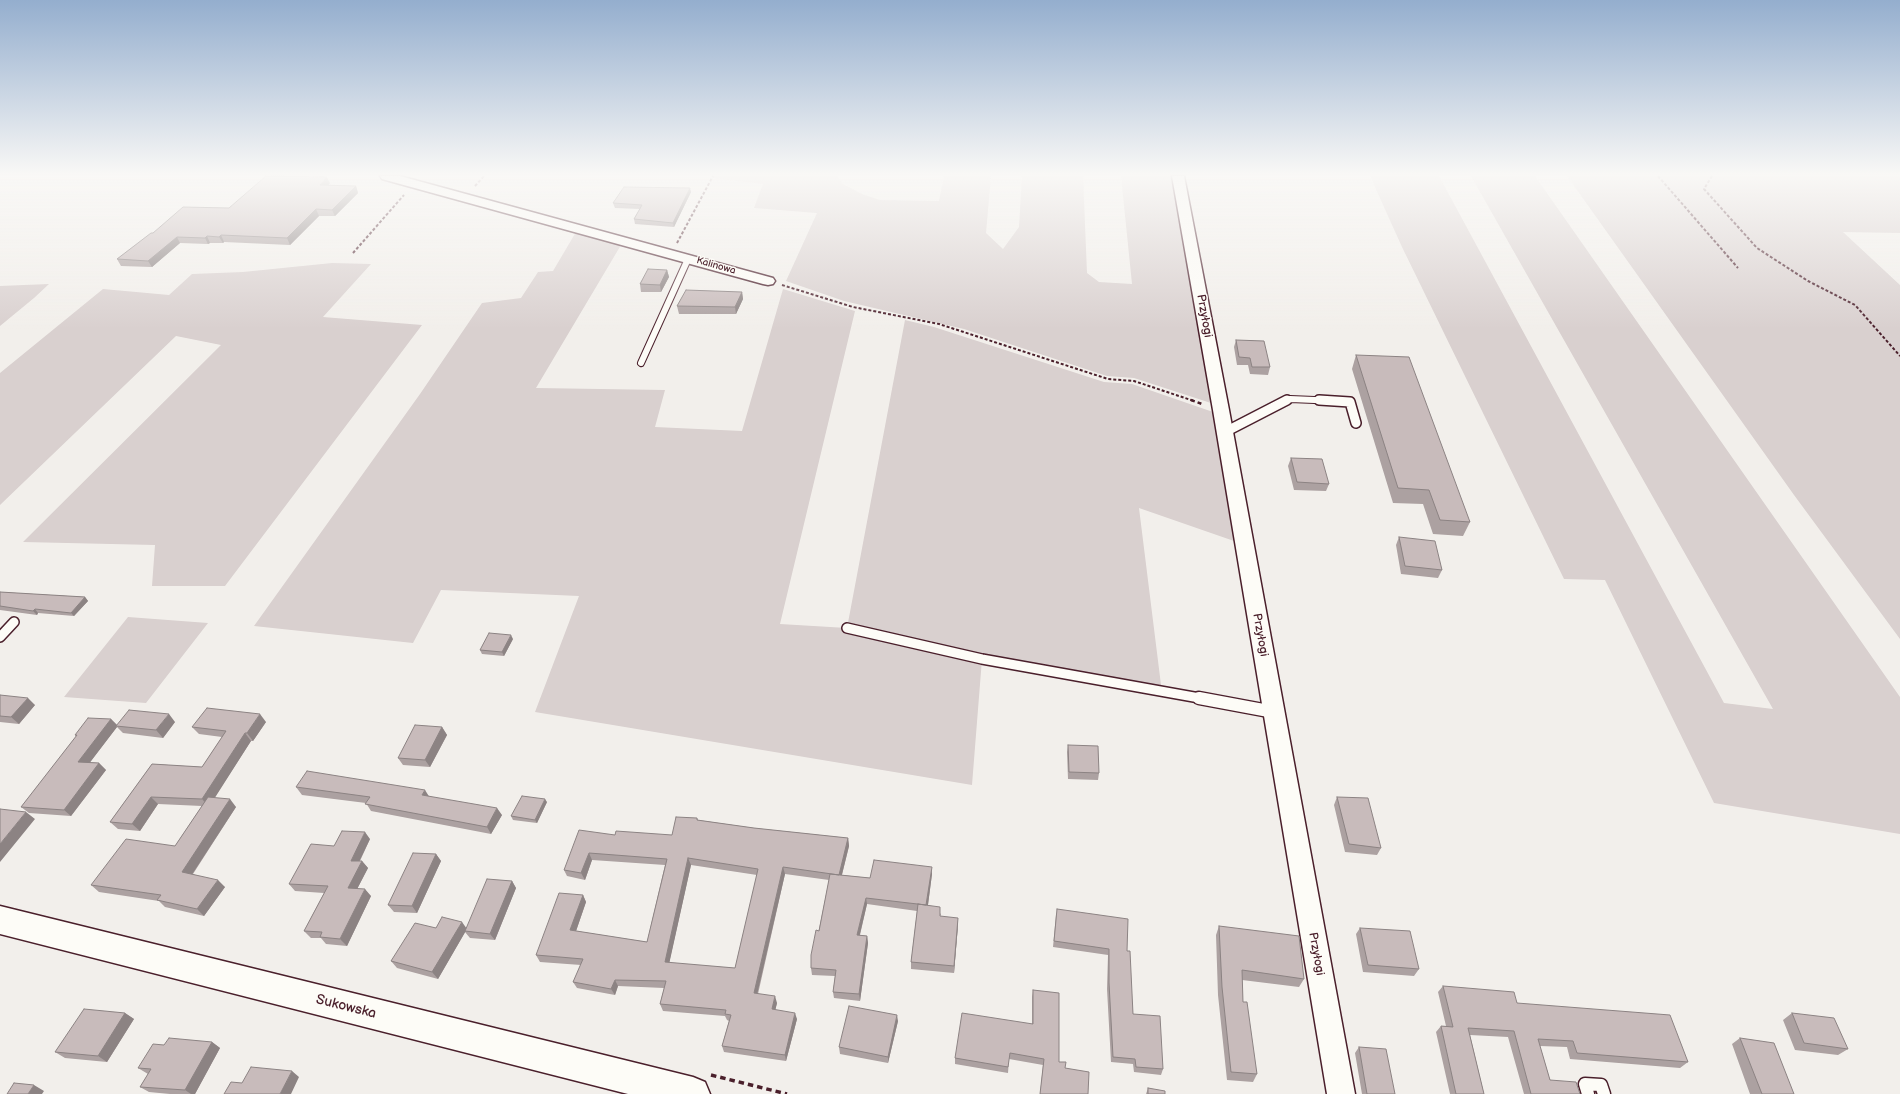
<!DOCTYPE html>
<meta charset="utf-8">
<style>
body{margin:0}
canvas{display:block;background:#f2efeb}
</style>
<canvas width="1900" height="1094"></canvas>
<script>
const context = document.querySelector('canvas').getContext('2d');
context.lineJoin = 'round';
function fillPath(path, color) { context.fillStyle = color; context.fill(path, 'evenodd'); }
const toPath = rows => new Path2D(rows.map(r => 'M' + r).join(''));
function trace(path, color, width, dash) { context.strokeStyle = color; context.lineWidth = width; context.lineCap = dash ? 'butt' : 'round'; context.setLineDash(dash || []); context.stroke(path); }
function write(font, color, halo, rows, align = 'center') {
  context.font = font + ' "Balsamiq Sans",sans-serif'; context.lineWidth = 3; context.setLineDash([]); context.textBaseline = 'middle'; context.strokeStyle = halo; context.fillStyle = color; for (const [text, x, y, turn = 0] of rows) {
    context.save(); context.translate(x, y); context.rotate((+turn || 0) * Math.PI / 180); context.textAlign = isNaN(turn) ? turn : align; if (halo) context.strokeText(text, 0, 0); context.fillText(text, 0, 0); context.restore();
  }
}
fillPath(toPath([
 [713,176,837,176,843,184,862,194,880,200,939,201,944,176,991,176,986,233,1003,249,1019,227,1022,176,1083,176,1087,273,1099,282,1132,284,1121,176,1173,176,1214,404,1134,378,1107,376,964,329,844,301,786,281,817,213,754,208,763,184,712,178],
 [1370,176,1439,176,1724,703,1773,709,1471,176,1535,176,1900,697,1900,834,1714,803,1605,580,1564,579,1402,247],
 [1567,176,1900,176,1900,233,1843,232,1900,285,1900,639,1794,495],
 [576,232,621,245,536,388,665,390,655,427,742,431,783,289,855,311,780,624,847,628,905,320,934,327,1104,382,1132,384,1213,412,1234,541,1139,508,1162,693,982,659,972,785,535,712,579,596,441,590,413,643,254,626,420,394,482,303,521,298,538,272,553,271],
 [332,263,371,264,323,317,422,325,225,586,152,586,155,545,23,542,221,345,176,336,0,505,0,373,103,289,169,295,192,274,243,272],
 [49,284,34,298,0,326,0,286],
 [128,617,208,623,146,703,64,697]
]), '#d9d0cf');
const laneFar2 = toPath([
 [641,363,688,259],
 [1285,401,1290,399,1339,401]
]);
const laneFar1 = toPath([
 [1319,400,1350,402,1356,423],
 [1225,432,1287,400],
 [847,628,982,659,1205,699],
 [0,637,14,622]
]);
const lane = toPath([
 [1199,698,1274,712],
 [1588,1094,1585,1084,1601,1085,1604,1094]
]);
const street = toPath([
 [380,176,400,176,773,278,775,281,773,284,768,285,763,284,382,179,380,176],
 [1172,176,1184,176,1229,410,1355,1094,1327,1094,1213,410,1172,176]
]);
const secondary = toPath([
 [0,906,693,1077,705,1082,710,1094,628,1094,0,934,0,906]
]);
trace(laneFar2, '#4a1f2b', 8);
trace(laneFar1, '#4a1f2b', 12);
trace(lane, '#4a1f2b', 15);
trace(street, '#4a1f2b', 3);
trace(secondary, '#4a1f2b', 3);
trace(toPath([
 [1658,176,1738,268],
 [1712,176,1704,189,1757,248,1808,281,1855,305,1900,356],
 [475,186,484,176],
 [677,243,713,176],
 [353,253,404,195],
 [782,285,853,307,939,324,1108,379,1134,381,1194,401]
]), '#4a1f2b', 2, [3, 2]);
trace(toPath([
 [1191,400,1202,404]
]), '#4a1f2b', 2.5, [4, 3]);
trace(toPath([
 [711,1075,787,1094]
]), '#4a1f2b', 3.5, [5.5, 4]);
trace(laneFar2, '#fdfcf7', 6);
trace(laneFar1, '#fdfcf7', 9);
trace(lane, '#fdfcf7', 12);
fillPath(street, '#fdfcf7');
fillPath(secondary, '#fdfcf7');
fillPath(toPath([
 [330,183,328,185,356,186,358,193,335,216,319,216,290,245,224,242,223,243,210,243,208,244,180,243,152,267,121,266,117,259,153,233],
 [691,192,674,227,635,224,634,219,640,209,615,208,613,203],
 [667,270,669,277,661,292,641,292,640,284],
 [742,292,743,299,736,314,679,314,677,306],
 [1236,340,1270,367,1268,375,1250,374,1248,365,1237,365,1234,347],
 [1356,355,1470,522,1463,536,1433,534,1423,504,1393,503,1352,369],
 [1291,458,1329,484,1326,491,1294,490,1288,466],
 [1399,537,1442,570,1438,578,1401,574,1396,545],
 [0,592,85,597,88,601,74,616,38,613,37,615,0,610],
 [513,639,504,656,482,654,480,650],
 [0,695,35,705,19,724,0,722],
 [111,719,117,725,175,722,163,738,123,733,117,727,90,762,99,763,106,770,71,816,29,813,21,807,76,737,75,735],
 [266,722,253,741,251,741,214,798,236,807,193,874,225,887,204,916,165,907,159,901,99,892,91,885,175,846,202,806,158,804,140,831,118,829,110,822,152,764,202,767,222,737,199,734,192,727],
 [442,727,447,735,430,767,403,765,398,758],
 [1068,745,1099,773,1098,780,1068,779,1067,752],
 [296,787,428,796,502,815,491,834,371,811,366,803,302,795],
 [1337,797,1381,848,1377,855,1345,852,1334,805],
 [547,802,537,823,513,820,511,816],
 [697,818,698,820,754,828,848,838,849,846,842,875,870,878,932,874,928,905,941,914,940,916,958,925,954,973,911,969,911,962,917,911,867,904,860,935,867,936,868,943,860,1001,834,998,833,992,835,976,812,975,811,968,829,880,785,874,758,994,777,1003,775,1010,797,1019,786,1061,724,1052,722,1046,729,1021,727,1020,725,1016,663,1011,660,1004,664,988,618,986,615,995,577,988,573,982,581,965,540,962,536,955,583,895,586,902,576,931,647,942,665,865,592,860,585,880,567,876,564,870,615,835,672,835],
 [691,865,757,875,735,968,669,963],
 [370,839,360,861,362,861,368,868,357,889,371,896,347,946,326,944,321,938,311,938,304,931,324,893,295,891,289,884,334,846],
 [436,854,441,861,417,913,394,912,388,905],
 [512,881,516,888,495,940,470,938,465,932,438,979,397,968,391,961,436,928,466,928],
 [1056,915,1127,951,1133,1014,1163,1069,1161,1075,1134,1072,1133,1064,1111,1062,1107,989,1108,955,1053,947],
 [1219,926,1304,979,1299,987,1242,980,1243,1002,1257,1074,1253,1082,1227,1080,1218,995,1216,935],
 [1360,928,1419,969,1414,976,1363,972,1356,934],
 [1443,986,1517,1003,1688,1062,1680,1068,1570,1059,1567,1047,1540,1046,1550,1080,1580,1094,1524,1094,1508,1037,1470,1035,1484,1094,1450,1094,1436,1032,1441,1026,1446,1026,1438,992],
 [1033,990,1059,1062,1088,1094,1040,1094,1043,1065,1009,1059,1008,1073,955,1064,955,1058,1032,1024,1032,997],
 [125,1013,134,1019,107,1062,65,1058,55,1052],
 [1792,1013,1848,1049,1838,1055,1795,1050,1783,1020],
 [898,1021,888,1063,840,1054,839,1047],
 [1740,1038,1794,1094,1750,1094,1732,1044],
 [212,1042,220,1048,195,1094,170,1094,149,1092,140,1087,148,1074,138,1068,164,1045],
 [1359,1047,1395,1094,1362,1094,1355,1053],
 [1148,1088,1165,1094,1146,1094]
]), '#aca1a1');
fillPath(toPath([
 [327,177,330,183,323,191,320,185],
 [356,186,358,193,335,216,332,210],
 [690,188,691,192,674,227,673,223],
 [316,209,319,216,290,245,287,238],
 [221,235,224,242,223,243,219,237],
 [207,236,210,243,208,244,205,238],
 [177,237,180,243,152,267,148,261],
 [667,270,669,277,661,292,660,285],
 [742,292,743,299,736,314,735,307],
 [85,597,88,601,74,616,71,613],
 [35,609,38,613,37,615,33,611],
 [511,635,513,639,504,656,502,652],
 [28,698,35,705,19,724,11,717],
 [169,714,175,722,163,738,156,730],
 [260,714,266,722,253,741,247,733],
 [111,719,118,726,116,726,117,727,85,769,78,762],
 [442,727,447,735,430,767,425,760],
 [245,733,251,741,209,807,202,799],
 [99,763,106,770,71,816,64,810],
 [425,790,430,798,422,795],
 [151,797,158,804,140,831,132,824],
 [230,799,236,807,189,879,182,872],
 [545,799,547,802,537,823,535,820],
 [497,808,502,815,491,834,487,827],
 [26,812,35,819,0,862,0,844],
 [365,832,370,839,356,868,351,861],
 [848,838,849,846,840,882,839,875],
 [589,853,592,860,585,880,581,873],
 [436,854,441,861,417,913,412,906],
 [688,858,691,865,668,969,665,962],
 [362,861,368,868,354,895,348,888],
 [783,867,785,874,756,999,754,993],
 [932,867,932,874,927,912,926,905],
 [218,880,225,887,204,916,197,909],
 [512,881,516,888,495,940,490,934],
 [365,889,371,896,347,946,340,939],
 [583,895,586,902,574,937,570,930],
 [866,898,867,904,858,942,857,935],
 [958,918,958,925,954,973,954,966],
 [462,922,467,929,438,979,432,972],
 [867,936,868,943,860,1001,859,994],
 [615,980,618,986,615,995,611,989],
 [775,996,777,1003,774,1016,772,1009],
 [125,1013,134,1019,107,1062,98,1056],
 [795,1013,797,1019,786,1061,785,1055],
 [897,1015,898,1021,888,1063,888,1057],
 [212,1042,220,1048,195,1094,191,1094,185,1090],
 [292,1071,299,1077,291,1094,280,1094],
 [34,1085,44,1091,42,1094,28,1094]
]), '#8c8383');
const building = toPath([
 [266,176,327,177,320,185,356,186,332,210,316,209,287,238,221,235,219,237,207,236,205,238,177,237,148,261,117,259,151,233,153,233,183,207,229,208,266,176],
 [624,187,690,188,673,223,634,219,642,205,613,203,624,187],
 [648,269,667,270,660,285,640,284,648,269],
 [686,290,742,292,735,307,677,306,686,290],
 [1236,340,1264,341,1270,367,1252,367,1250,358,1239,357,1236,340],
 [1356,355,1409,357,1470,522,1440,520,1429,490,1398,488,1356,355],
 [1291,458,1322,459,1329,484,1297,482,1291,458],
 [1399,537,1435,541,1442,570,1405,566,1399,537],
 [0,592,85,597,71,613,35,609,33,611,0,606,0,592],
 [489,633,511,635,502,652,480,650,489,633],
 [0,695,28,698,11,717,0,716,0,695],
 [207,708,260,714,247,733,245,733,202,799,151,797,132,824,110,822,152,764,202,767,226,731,192,727,207,708],
 [129,710,169,714,156,730,116,726,129,710],
 [88,718,111,719,78,762,99,763,64,810,21,807,77,735,75,735,88,718],
 [415,725,442,727,425,760,398,758,415,725],
 [1068,745,1098,746,1099,773,1069,772,1068,745],
 [307,771,425,790,422,795,497,808,487,827,365,804,370,797,296,787,307,771],
 [522,796,545,799,535,820,511,816,522,796],
 [208,797,230,799,182,872,218,880,197,909,157,900,161,895,91,885,126,839,175,846,208,797],
 [1337,797,1368,798,1381,848,1349,844,1337,797],
 [0,809,26,812,0,844,0,809],
 [676,817,697,818,697,820,754,828,848,838,839,875,783,867,754,993,775,996,772,1009,795,1013,785,1055,722,1046,731,1015,725,1014,726,1010,660,1004,666,981,615,980,611,989,573,982,583,959,536,955,559,893,583,895,570,930,647,942,667,859,589,853,581,873,564,870,579,830,615,835,616,831,672,835,676,817],
 [688,858,758,869,735,968,665,962,688,858],
 [342,831,365,832,351,861,362,861,348,888,365,889,340,939,320,937,322,932,304,931,328,886,289,884,311,844,334,846,342,831],
 [413,853,436,854,412,906,388,905,413,853],
 [874,860,932,867,926,905,866,898,857,935,867,936,859,994,833,992,836,970,811,968,811,955,816,930,819,931,830,874,870,878,874,860],
 [487,879,512,881,490,934,465,931,487,879],
 [918,904,940,907,940,916,958,918,954,966,911,962,918,904],
 [1057,909,1128,919,1127,951,1130,951,1133,1014,1160,1016,1163,1069,1136,1067,1135,1059,1113,1057,1109,983,1109,949,1054,941,1057,909],
 [442,917,462,922,432,972,391,961,415,923,436,928,442,917],
 [1219,926,1299,936,1304,979,1242,970,1243,1002,1247,1002,1257,1074,1231,1072,1222,987,1219,926],
 [1360,928,1410,931,1419,969,1368,965,1360,928],
 [1443,986,1514,992,1517,1003,1670,1015,1688,1062,1577,1053,1573,1041,1538,1039,1550,1080,1576,1082,1580,1094,1531,1094,1514,1031,1468,1028,1484,1094,1456,1094,1441,1026,1453,1027,1443,986],
 [1033,990,1059,993,1059,1062,1066,1062,1065,1068,1089,1072,1088,1094,1040,1094,1044,1059,1010,1053,1008,1067,955,1058,962,1013,1033,1024,1033,990],
 [849,1006,897,1015,888,1057,839,1047,849,1006],
 [84,1009,125,1013,98,1056,55,1052,84,1009],
 [1792,1013,1834,1018,1848,1049,1804,1043,1792,1013],
 [169,1038,212,1042,185,1090,140,1087,151,1069,138,1068,153,1044,164,1045,169,1038],
 [1740,1038,1774,1043,1794,1094,1762,1094,1740,1038],
 [1359,1047,1386,1049,1395,1094,1367,1094,1359,1047],
 [251,1067,292,1071,280,1094,224,1094,231,1082,242,1083,251,1067],
 [14,1083,34,1085,28,1094,7,1094,14,1083],
 [1148,1088,1165,1091,1165,1094,1148,1094,1148,1088]
]);
fillPath(building, '#c8bbbb');
trace(building, '#8c8383', 1);
const sky = context.createLinearGradient(0, 0, 0, 329);
sky.addColorStop(0, '#94aece');
sky.addColorStop(0.53, '#f9f8f6');
sky.addColorStop(1, '#f9f8f600');
context.fillStyle = sky;
context.fillRect(0, 0, 1900, 329);
write('10px', '#4a1f2b', '#fdfcf7', [
 ["Kalinowa",716,266,16]
]);
write('12px', '#4a1f2b', '#fdfcf7', [
 ["Przyłogi",1204,316,80],
 ["Przyłogi",1260,635,80],
 ["Przyłogi",1316,954,80]
]);
write('14px', '#4a1f2b', '#fdfcf7', [
 ["Sukowska",346,1007,14]
]);
</script>
